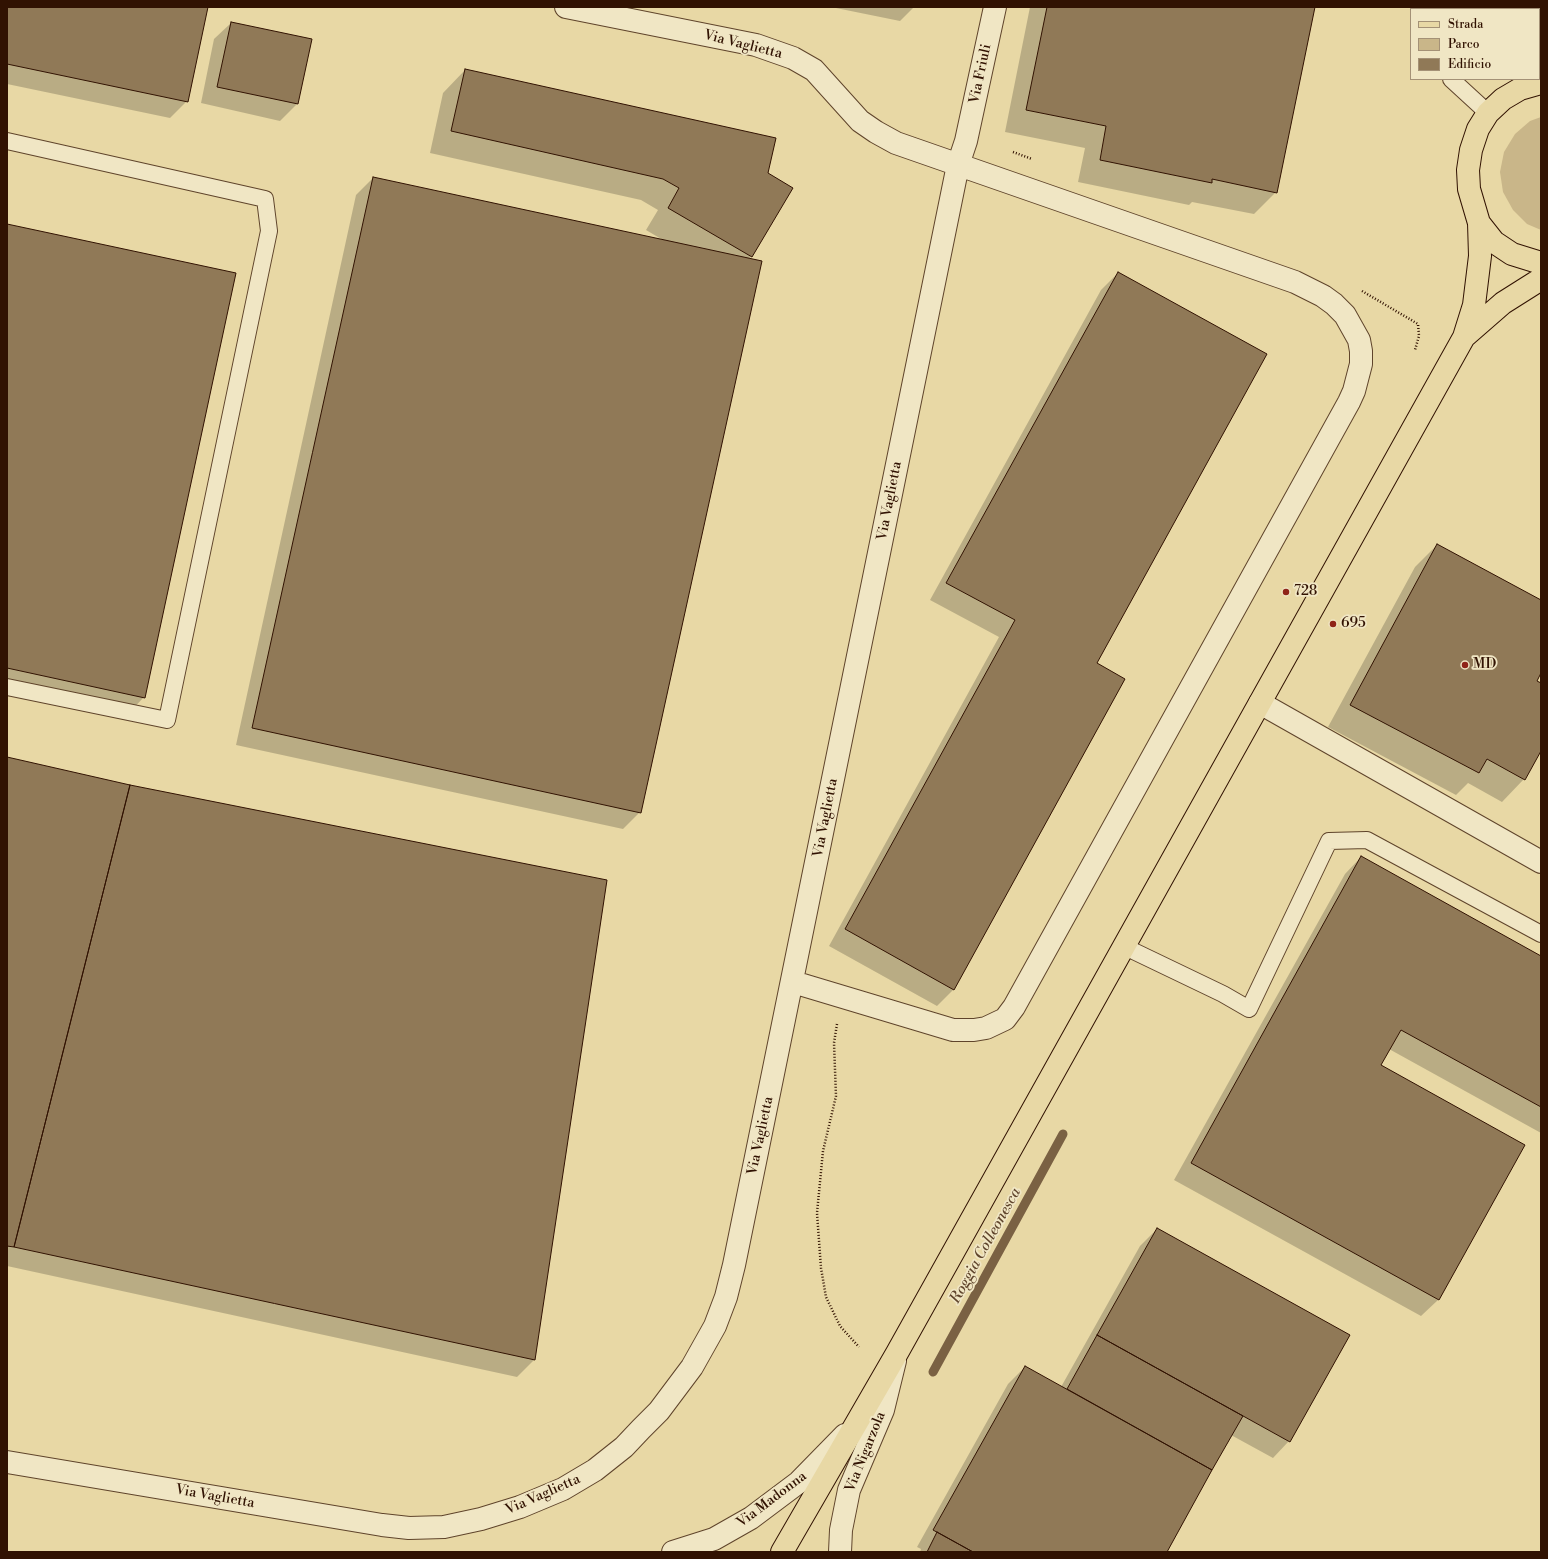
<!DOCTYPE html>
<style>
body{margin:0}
#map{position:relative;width:1548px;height:1559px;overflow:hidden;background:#e8d8a5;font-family:"Libre Bodoni",serif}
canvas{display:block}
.frame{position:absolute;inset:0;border:8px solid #311202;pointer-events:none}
.legend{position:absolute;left:1410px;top:8px;width:130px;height:72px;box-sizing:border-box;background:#f0e6c4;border:1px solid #a49176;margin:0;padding:5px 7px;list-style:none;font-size:12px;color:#311202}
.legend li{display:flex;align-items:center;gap:8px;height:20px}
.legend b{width:20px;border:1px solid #a49176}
</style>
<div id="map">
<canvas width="1548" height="1559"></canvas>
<div class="frame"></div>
<ul class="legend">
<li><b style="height:5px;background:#e8d8a5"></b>Strada</li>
<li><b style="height:11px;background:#c9b689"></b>Parco</li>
<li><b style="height:11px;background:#907957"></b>Edificio</li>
</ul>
</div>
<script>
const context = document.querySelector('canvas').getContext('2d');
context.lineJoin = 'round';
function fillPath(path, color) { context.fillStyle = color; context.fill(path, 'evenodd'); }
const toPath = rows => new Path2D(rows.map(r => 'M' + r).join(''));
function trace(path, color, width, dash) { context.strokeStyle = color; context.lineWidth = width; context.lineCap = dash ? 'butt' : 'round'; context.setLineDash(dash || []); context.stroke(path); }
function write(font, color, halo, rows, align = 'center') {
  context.font = font + ' "Libre Bodoni",serif'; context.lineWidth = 3.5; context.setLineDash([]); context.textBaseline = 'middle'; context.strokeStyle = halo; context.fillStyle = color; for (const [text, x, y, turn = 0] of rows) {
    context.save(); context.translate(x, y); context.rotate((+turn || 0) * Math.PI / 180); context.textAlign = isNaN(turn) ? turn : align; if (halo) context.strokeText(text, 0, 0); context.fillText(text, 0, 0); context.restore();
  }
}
fillPath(toPath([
 [1541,117,1541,230,1527,224,1513,210,1503,192,1500,172,1504,152,1515,134,1530,121]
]), '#c9b689');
fillPath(toPath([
 [7,7,207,7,187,101,170,118,7,84],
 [831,7,914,7,900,21],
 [1030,7,1314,7,1276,192,1254,214,1192,202,1189,205,1078,182,1085,148,1005,132],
 [231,23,311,40,297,104,280,121,201,103,214,39],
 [465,70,767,174,792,189,749,259,640,812,623,829,236,745,356,195,373,178,663,240,646,230,658,210,641,200,430,153,443,93],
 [7,226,144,697,128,714,7,688],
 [1118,273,1095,664,954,989,937,1006,829,946,999,637,930,600,1101,290],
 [1437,545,1541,601,1541,671,1535,681,1541,684,1541,749,1524,779,1502,802,1468,783,1456,795,1328,727,1415,567],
 [7,758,130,786,606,881,534,1360,517,1377,7,1266],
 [1361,857,1541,957,1541,1133,1389,1049,1380,1066,1438,1300,1421,1316,1174,1180,1345,874],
 [1157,1229,1289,1441,1273,1458,1231,1435,1166,1552,920,1552,921,1549,917,1547,1008,1384,1025,1367,1061,1387,1140,1246]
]), '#0003');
trace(toPath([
 [933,1372,1063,1134]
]), '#7a6143', 9);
const building = toPath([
 [7,7,208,7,188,102,7,64,7,7],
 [1047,7,1315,7,1277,193,1212,179,1212,183,1100,160,1106,126,1026,110,1047,7],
 [231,22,312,39,298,104,217,87,231,22],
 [465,69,776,138,768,173,793,188,752,257,668,208,679,188,663,179,451,131,465,69],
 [373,177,762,261,641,813,252,728,373,177],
 [7,224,236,273,145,698,7,668,7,224],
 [1118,272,1267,354,1097,663,1125,679,954,990,845,929,1015,620,946,583,1118,272],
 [1437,544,1541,600,1541,673,1537,681,1541,683,1541,751,1525,780,1487,759,1479,773,1350,705,1437,544],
 [7,757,130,785,14,1247,7,1246,7,757],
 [130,785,607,880,535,1360,14,1247,130,785],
 [1361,856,1541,956,1541,1107,1401,1030,1381,1065,1525,1145,1439,1300,1191,1163,1361,856],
 [1157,1228,1350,1335,1290,1442,1097,1335,1157,1228],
 [1097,1335,1243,1416,1212,1470,1067,1389,1097,1335],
 [1025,1366,1212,1470,1167,1552,973,1552,933,1530,1025,1366],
 [937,1532,973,1552,927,1552,937,1532]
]);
fillPath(building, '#907957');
trace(building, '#311202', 1);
const service = toPath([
 [1451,79,1488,113],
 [7,141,265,199,269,231,167,720,7,687],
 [1123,946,1223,994,1249,1009,1329,841,1367,840,1541,934]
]);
const minor = toPath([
 [566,7,756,45,793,58,814,70,860,121,876,132,896,143,1295,282,1323,296,1334,304,1345,315,1359,340,1361,351,1361,364,1354,391,1349,402,1014,1007,1005,1019,986,1028,974,1030,953,1030,793,982],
 [1260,703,1541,862],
 [7,1462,382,1525,409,1528,444,1527,481,1519,520,1507,563,1489,595,1470,624,1447,641,1429,659,1411,692,1367,715,1326,726,1297,734,1265,958,165,966,141,995,7],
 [673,1552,714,1539,751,1518,799,1482,845,1435],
 [840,1552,841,1530,849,1490,883,1410,895,1361]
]);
const primary = toPath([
 [1479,223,1494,242,1512,254,1541,263],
 [1464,337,1503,303,1541,279],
 [782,1552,897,1353,1464,337,1474,305,1480,256,1479,223,1469,189,1468,170,1471,150,1478,129,1488,113,1503,99,1520,89,1541,83]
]);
trace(service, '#5f442b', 18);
trace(minor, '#5f442b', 24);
trace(primary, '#311202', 24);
trace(toPath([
 [1013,152,1032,159],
 [1362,291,1418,324,1419,336,1415,350],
 [837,1024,834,1043,836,1096,823,1151,817,1213,821,1268,826,1297,840,1326,859,1347]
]), '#311202', 2.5, [1, 2]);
trace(service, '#f0e6c4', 16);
trace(minor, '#f0e6c4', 22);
trace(primary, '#e8d8a5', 22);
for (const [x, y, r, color] of [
 [1286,592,4,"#8f2418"],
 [1333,624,4,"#8f2418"],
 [1465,665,4,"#8f2418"]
]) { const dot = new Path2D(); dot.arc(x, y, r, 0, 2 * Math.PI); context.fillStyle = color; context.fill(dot); trace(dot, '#f0e6c4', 1.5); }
write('14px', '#311202', '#f0e6c4', [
 ["Via Vaglietta",743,45,14],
 ["Via Friuli",981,74,-78],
 ["Via Vaglietta",890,501,-79],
 ["Via Vaglietta",826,818,-79],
 ["Via Vaglietta",761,1136,-78],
 ["Via Nigarzola",866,1452,-68],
 ["Via Vaglietta",543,1495,-24],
 ["Via Vaglietta",215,1497,10],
 ["Via Madonna",772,1500,-37]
]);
write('14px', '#311202', '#f0e6c4', [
 ["728",1294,592],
 ["695",1341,624],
 ["MD",1473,665]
], 'left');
write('italic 15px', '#61462d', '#f0e6c4', [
 ["Roggia Colleonesca",986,1246,-61]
]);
</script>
